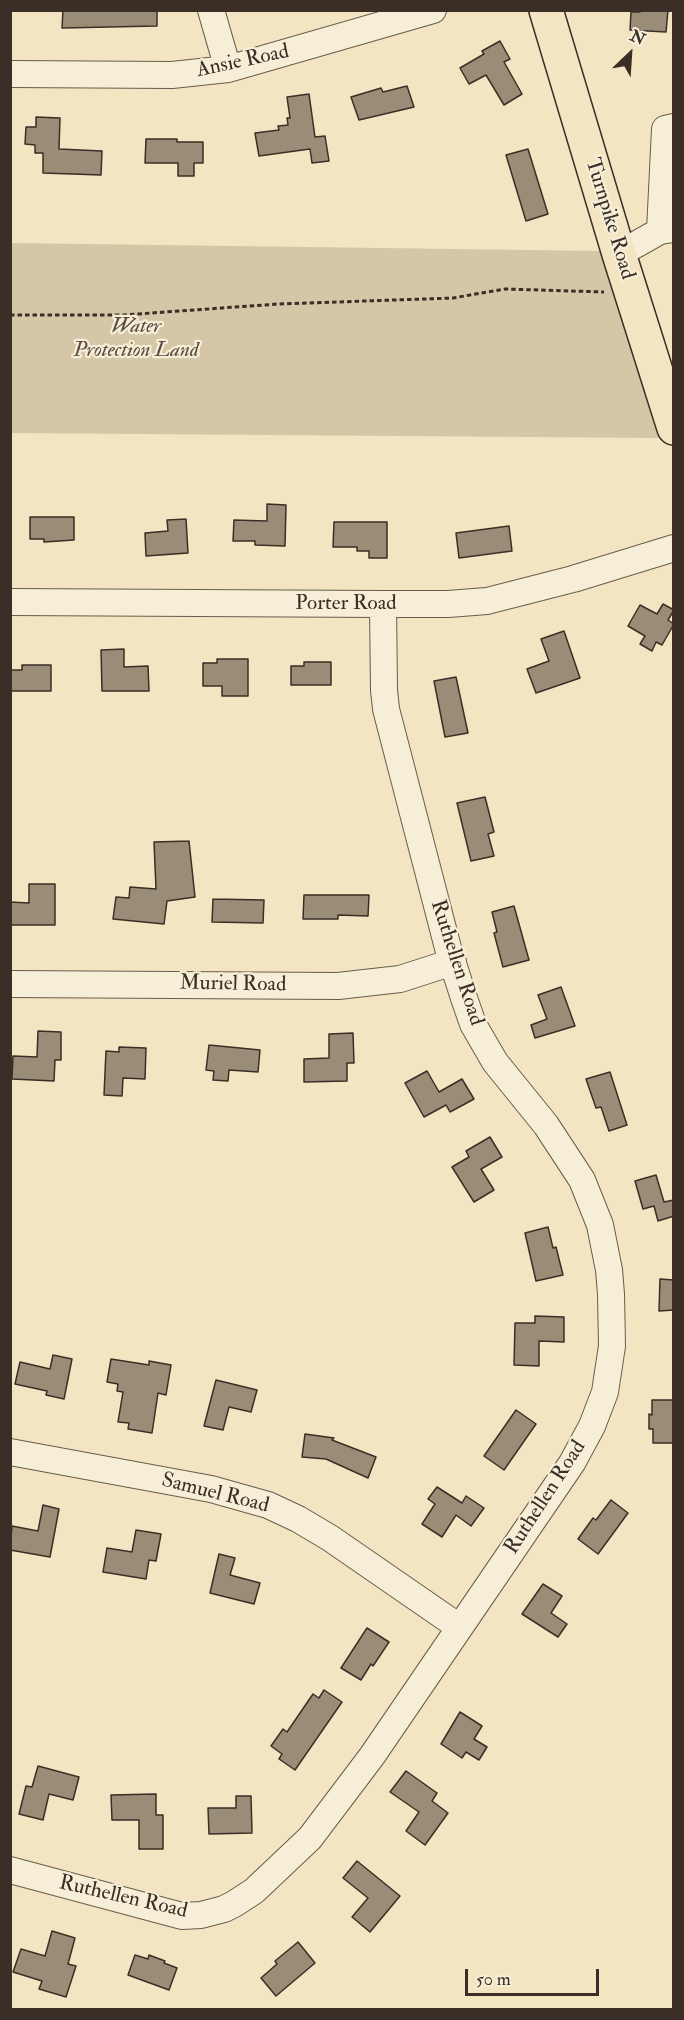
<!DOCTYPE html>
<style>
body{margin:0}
#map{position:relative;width:684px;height:2020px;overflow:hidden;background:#f3e5c1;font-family:"IM FELL Double Pica",serif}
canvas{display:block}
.frame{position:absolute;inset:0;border:12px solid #3a2e26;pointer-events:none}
.north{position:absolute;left:600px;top:24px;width:60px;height:60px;-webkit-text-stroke:4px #f7eed7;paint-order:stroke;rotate:25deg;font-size:16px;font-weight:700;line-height:24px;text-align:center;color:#3a2e26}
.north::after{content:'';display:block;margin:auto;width:21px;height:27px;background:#3a2e26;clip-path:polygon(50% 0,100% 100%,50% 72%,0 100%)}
.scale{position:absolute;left:465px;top:1969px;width:134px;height:27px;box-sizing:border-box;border:3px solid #3a2e26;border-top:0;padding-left:8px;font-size:18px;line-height:21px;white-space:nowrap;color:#3a2e26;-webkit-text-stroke:4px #f7eed7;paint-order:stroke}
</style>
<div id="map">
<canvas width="684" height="2020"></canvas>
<div class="frame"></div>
<div class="north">N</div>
<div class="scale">50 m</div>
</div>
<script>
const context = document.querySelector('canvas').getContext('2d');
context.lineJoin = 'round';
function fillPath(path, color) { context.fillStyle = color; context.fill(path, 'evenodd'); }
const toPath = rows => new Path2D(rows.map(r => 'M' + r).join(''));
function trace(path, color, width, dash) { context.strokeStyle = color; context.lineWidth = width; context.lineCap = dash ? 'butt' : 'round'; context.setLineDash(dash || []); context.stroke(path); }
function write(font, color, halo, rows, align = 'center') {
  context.font = font + ' "IM FELL Double Pica",serif'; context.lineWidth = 4.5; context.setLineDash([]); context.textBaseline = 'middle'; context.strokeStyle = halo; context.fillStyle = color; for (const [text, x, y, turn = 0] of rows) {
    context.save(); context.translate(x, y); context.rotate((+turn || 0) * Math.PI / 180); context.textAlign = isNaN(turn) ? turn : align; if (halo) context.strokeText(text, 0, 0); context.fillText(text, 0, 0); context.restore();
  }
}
fillPath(toPath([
 [11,243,602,251,658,438,11,433]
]), '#d4c6a7');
const building = toPath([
 [63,10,157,10,157,26,62,28,63,10],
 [640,10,668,10,666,32,630,30,631,12,640,12,640,10],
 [500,41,510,59,504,62,522,94,504,105,486,75,469,84,460,68,484,54,482,51,500,41],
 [407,86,414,107,359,120,351,97,381,88,383,92,407,86],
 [309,94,315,137,325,136,329,161,312,163,310,149,259,156,255,133,279,130,278,126,288,125,287,118,290,118,287,97,309,94],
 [36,117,60,118,59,149,102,151,101,175,43,173,43,153,35,153,35,145,25,144,26,127,36,127,36,117],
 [146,139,177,139,177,142,203,142,203,163,194,163,194,176,178,176,178,163,145,163,146,139],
 [528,149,548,214,526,221,506,155,528,149],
 [267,504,286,505,285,546,255,545,255,541,233,541,234,520,267,521,267,504],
 [30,517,74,517,74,540,44,542,44,539,30,539,30,517],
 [186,519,188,553,146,556,145,533,168,531,167,520,186,519],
 [334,522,387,522,387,558,369,558,369,551,357,551,357,547,333,547,334,522],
 [509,526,512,551,459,558,456,533,509,526],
 [663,604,674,610,668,620,674,624,662,645,656,642,652,651,640,644,645,636,628,626,640,605,657,614,663,604],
 [564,631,580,678,536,693,527,669,549,661,541,639,564,631],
 [124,649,124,667,148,666,149,691,102,691,101,650,124,649],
 [217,659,248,659,248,696,222,696,222,686,203,686,203,663,217,663,217,659],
 [304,662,331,662,331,685,291,685,291,666,304,666,304,662],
 [22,665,51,665,51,691,10,691,10,670,22,670,22,665],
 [456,677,468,733,445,737,434,681,456,677],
 [485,797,494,832,488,834,494,856,471,861,457,803,485,797],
 [189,841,195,897,167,901,164,924,113,919,116,897,129,898,130,887,156,889,154,842,189,841],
 [29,884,55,884,55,925,10,925,10,902,29,903,29,884],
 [304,895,369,895,368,916,338,915,338,919,303,919,304,895],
 [213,899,264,900,263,923,212,922,213,899],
 [514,906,529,960,503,967,494,933,497,932,492,912,514,906],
 [561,987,575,1026,535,1038,531,1025,547,1019,538,995,561,987],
 [38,1031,61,1032,61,1060,55,1060,54,1081,12,1079,13,1056,37,1057,38,1031],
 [353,1033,354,1063,347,1063,347,1081,304,1082,304,1059,329,1058,329,1034,353,1033],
 [209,1045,260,1050,258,1072,229,1070,228,1081,213,1080,214,1071,206,1070,209,1045],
 [119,1047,146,1048,145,1079,123,1078,122,1096,104,1095,106,1051,119,1052,119,1047],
 [427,1071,439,1092,462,1079,474,1099,450,1112,446,1105,424,1117,405,1083,427,1071],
 [610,1072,627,1125,609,1131,601,1107,596,1108,586,1079,610,1072],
 [490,1137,502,1157,481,1169,494,1190,474,1202,452,1167,469,1157,466,1151,490,1137],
 [656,1175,664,1202,674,1200,674,1216,658,1221,654,1206,643,1209,635,1181,656,1175],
 [548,1227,553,1248,556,1247,563,1275,536,1281,525,1233,548,1227],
 [660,1279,674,1280,674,1310,659,1311,660,1279],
 [535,1316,564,1317,564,1342,539,1341,539,1366,514,1365,515,1323,535,1323,535,1316],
 [53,1355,72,1359,64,1399,46,1395,47,1391,15,1384,20,1362,50,1369,53,1355],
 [111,1359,149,1365,149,1361,171,1365,166,1395,158,1393,152,1433,128,1429,129,1423,118,1422,123,1392,117,1391,118,1384,107,1382,111,1359],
 [216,1380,257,1390,251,1412,229,1407,223,1430,204,1426,216,1380],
 [652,1400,674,1400,674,1443,653,1443,653,1429,649,1429,649,1414,652,1415,652,1400],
 [516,1410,536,1424,504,1470,484,1456,516,1410],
 [305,1434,334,1438,332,1440,376,1457,368,1478,326,1459,302,1457,305,1434],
 [437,1487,462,1503,466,1496,484,1508,471,1526,456,1515,442,1537,422,1524,435,1504,428,1499,437,1487],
 [611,1500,628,1513,598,1554,578,1539,593,1518,596,1520,611,1500],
 [43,1505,59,1509,50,1557,10,1550,12,1526,38,1531,43,1505],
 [136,1530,161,1534,156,1561,149,1560,146,1579,103,1572,107,1548,132,1552,136,1530],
 [219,1554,235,1558,230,1575,260,1583,254,1604,210,1593,219,1554],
 [543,1584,562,1596,551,1613,567,1624,558,1637,522,1614,543,1584],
 [367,1628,389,1642,373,1666,371,1664,361,1680,341,1668,367,1628],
 [324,1690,342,1702,295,1770,279,1759,282,1754,271,1746,283,1729,287,1732,313,1694,319,1698,324,1690],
 [460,1712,482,1726,474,1739,487,1747,479,1760,466,1752,462,1758,441,1744,460,1712],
 [38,1766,79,1777,73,1800,49,1794,43,1820,19,1814,26,1786,32,1787,38,1766],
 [406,1771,437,1793,432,1801,448,1813,425,1845,406,1831,419,1812,390,1792,406,1771],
 [156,1794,156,1815,163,1815,163,1849,139,1849,139,1820,112,1820,111,1795,156,1794],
 [236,1796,251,1796,252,1833,209,1834,208,1808,236,1808,236,1796],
 [357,1861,400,1896,370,1932,352,1917,368,1898,343,1878,357,1861],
 [52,1931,75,1938,68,1964,76,1966,66,1997,39,1989,42,1981,13,1972,21,1949,45,1956,52,1931],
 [298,1942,315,1963,276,1996,261,1978,277,1964,275,1961,298,1942],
 [135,1955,148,1959,149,1955,165,1961,164,1963,177,1968,169,1990,128,1975,135,1955]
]);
fillPath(building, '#9a8d77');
trace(building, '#3a2e26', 1.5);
const minor = toPath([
 [211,10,228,69],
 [10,74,172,75,228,69,433,10],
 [660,231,665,129,674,127],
 [619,254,660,231,674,229],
 [10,602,383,604,448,604,487,601,573,579,674,548],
 [10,984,338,986,400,979,453,962],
 [10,1452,211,1489,268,1505,298,1519,330,1538,459,1627],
 [10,1870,182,1916,201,1915,224,1909,234,1904,254,1891,310,1838,372,1756,572,1463,592,1426,605,1392,612,1346,611,1294,609,1270,600,1225,582,1180,546,1125,495,1062,473,1024,464,998,448,948,386,709,384,690,383,604]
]);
const major = toPath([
 [546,10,619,254,674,428]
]);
trace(minor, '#685c4d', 28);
trace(major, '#3a2e26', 36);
trace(toPath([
 [10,315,123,315,278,304,453,298,505,289,604,292]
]), '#3a2e26', 3, [4.5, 3]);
trace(minor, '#f7eed7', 26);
trace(major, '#f3e5c1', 33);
write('21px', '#3a2e26', '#f7eed7', [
 ["Ansie Road",243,62,-12],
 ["Turnpike Road",609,219,73],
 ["Porter Road",346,604],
 ["Ruthellen Road",456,963,72],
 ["Muriel Road",233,985,1],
 ["Samuel Road",215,1494,14],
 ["Ruthellen Road",546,1498,-57],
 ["Ruthellen Road",123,1898,13]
]);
write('italic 21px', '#594c40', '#f7eed7', [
 ["Water",136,327],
 ["Protection Land",136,351]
]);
</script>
